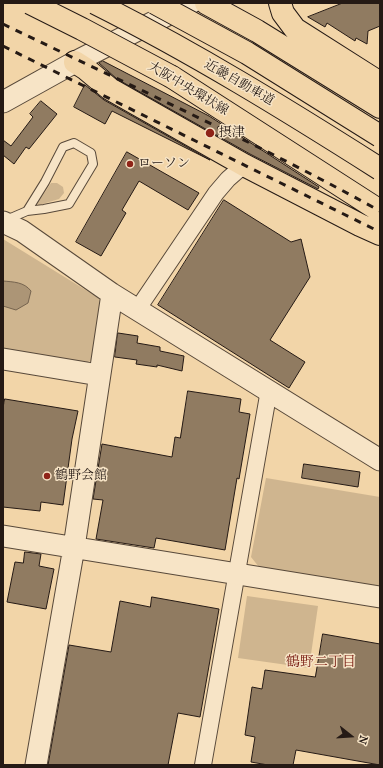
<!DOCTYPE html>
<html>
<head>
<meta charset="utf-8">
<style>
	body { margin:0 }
	#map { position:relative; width:383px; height:768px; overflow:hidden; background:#f2d5a8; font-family:"IM FELL French Canon",serif }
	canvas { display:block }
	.frame { position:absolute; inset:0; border:4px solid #251a15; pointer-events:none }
	.north { position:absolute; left:331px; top:716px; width:40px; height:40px; -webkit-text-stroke:3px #f7e4c6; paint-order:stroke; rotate:107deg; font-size:11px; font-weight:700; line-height:16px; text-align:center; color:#251a15 }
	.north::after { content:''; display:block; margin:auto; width:14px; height:18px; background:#251a15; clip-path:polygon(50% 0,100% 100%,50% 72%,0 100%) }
</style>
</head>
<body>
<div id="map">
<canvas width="383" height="768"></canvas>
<div class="frame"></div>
<div class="north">N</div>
</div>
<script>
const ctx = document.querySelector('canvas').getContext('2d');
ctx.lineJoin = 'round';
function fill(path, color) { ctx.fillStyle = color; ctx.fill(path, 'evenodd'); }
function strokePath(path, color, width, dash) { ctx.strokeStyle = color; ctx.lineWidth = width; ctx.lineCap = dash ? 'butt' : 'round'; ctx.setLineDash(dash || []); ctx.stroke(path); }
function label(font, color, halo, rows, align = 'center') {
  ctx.font = font + ' "IM FELL French Canon","Noto Serif JP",serif'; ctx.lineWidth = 3; ctx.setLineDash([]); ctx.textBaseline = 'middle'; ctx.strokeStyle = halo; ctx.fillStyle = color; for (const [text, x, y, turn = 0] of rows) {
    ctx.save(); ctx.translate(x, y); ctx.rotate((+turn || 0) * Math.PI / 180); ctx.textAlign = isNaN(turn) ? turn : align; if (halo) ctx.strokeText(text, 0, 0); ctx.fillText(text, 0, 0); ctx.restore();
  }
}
fill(new Path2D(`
	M51,183H57L63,187L64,193L59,199L39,205L37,204Z
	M3,239L97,297L101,302L92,360L83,364L3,351Z
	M266,478L380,497V586L259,567L251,557Z
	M247,596L318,606L309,668L238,658Z`), '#cfb58f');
const water = new Path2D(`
	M3,281C14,282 24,282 31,291L28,303L16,310L3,306Z`);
fill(water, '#ac9576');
strokePath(water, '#76644f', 1);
const building = new Path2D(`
	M343,3H380V26L368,31L367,44L356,38L355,41L327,23L325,27L308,17Z
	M103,61L209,116L319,187L318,189L250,154L117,79L99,63Z
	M85,85L104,100L210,160L112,111L105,124L74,107Z
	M41,101L57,114L29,149L26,147L14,164L3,155V140L11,146L33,117L30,114Z
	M127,152L199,193L188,210L139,181L122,210L126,213L101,256L76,242Z
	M224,200L291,242L301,239L310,277L270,340L305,362L289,388L158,305Z
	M118,333L138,336L137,343L160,347V351L184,356L182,371L157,365V367L136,364L137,360L115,357Z
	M188,391L241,399L239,412L250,414L239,479L237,478L225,550L156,538L154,548L96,539L103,500L93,499L102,444L172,457L175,437L180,438Z
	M5,399L78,411L72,439L63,505L41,502L40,511L3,507V408Z
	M304,464L360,472L358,487L302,478Z
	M25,552L41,554L39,566L54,569L46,609L7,602L15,562L23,563Z
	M152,597L219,609L200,717L178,713L168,765H48L69,645L111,652L120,601L150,607Z
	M323,634L380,644V765L296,750L293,765H268L251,762L255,737L245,735L252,687L262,689L265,670L315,677Z`);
fill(building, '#907b61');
strokePath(building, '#251a15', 1);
const service = new Path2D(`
	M6,220L27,211L44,209L69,204L93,164L91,153L74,143L63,147L45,182L27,211`);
const minor = new Path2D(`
	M137,310L216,193L228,179L244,165
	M203,765L269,390`);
const tertiary = new Path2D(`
	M3,102L75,62L191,3
	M3,222L22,231L112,294L380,460
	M3,359L99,375
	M3,536L380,597
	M36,765L74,547L112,294`);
const primary = new Path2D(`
	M206,3L257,31L380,107
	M280,3L283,13L295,29L380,83
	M75,62L86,69L110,89L244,165L360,225L380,234
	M172,77L380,211`);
strokePath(service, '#58493a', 10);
strokePath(minor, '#58493a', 18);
strokePath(tertiary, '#58493a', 23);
strokePath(primary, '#251a15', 24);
strokePath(service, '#f7e4c6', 8);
strokePath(minor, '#f7e4c6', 16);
strokePath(tertiary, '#f7e4c6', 21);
strokePath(primary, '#f2d5a8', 22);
strokePath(new Path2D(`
	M3,24C129,85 257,143 380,211
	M3,46L380,232`), '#251a15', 3, [7, 7]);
const primaryBridge = new Path2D(`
	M30,3L82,29L172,77`);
const motorwayBridge = new Path2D(`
	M95,3C193,52 287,110 380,169
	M155,3L247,53L380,136`);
strokePath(primaryBridge, '#251a15', 24, []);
strokePath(motorwayBridge, '#251a15', 24, []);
strokePath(primaryBridge, '#f2d5a8', 22);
strokePath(motorwayBridge, '#f2d5a8', 22);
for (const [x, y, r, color] of [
	[210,133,5,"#8f2418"],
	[130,164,4,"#8f2418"],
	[47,476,4,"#8f2418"]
]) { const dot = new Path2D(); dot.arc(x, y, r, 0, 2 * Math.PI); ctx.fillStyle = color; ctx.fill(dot); strokePath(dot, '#f7e4c6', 1.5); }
label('13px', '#251a15', '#f7e4c6', [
	["近畿自動車道",239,83,30],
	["大阪中央環状線",188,89,31]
]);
label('13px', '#251a15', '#f7e4c6', [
	["摂津",219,133],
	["ローソン",138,164],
	["鶴野会館",55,476]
], 'left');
label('14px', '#7a1f14', '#f7e4c6', [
	["鶴野二丁目",321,663]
]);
</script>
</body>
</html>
